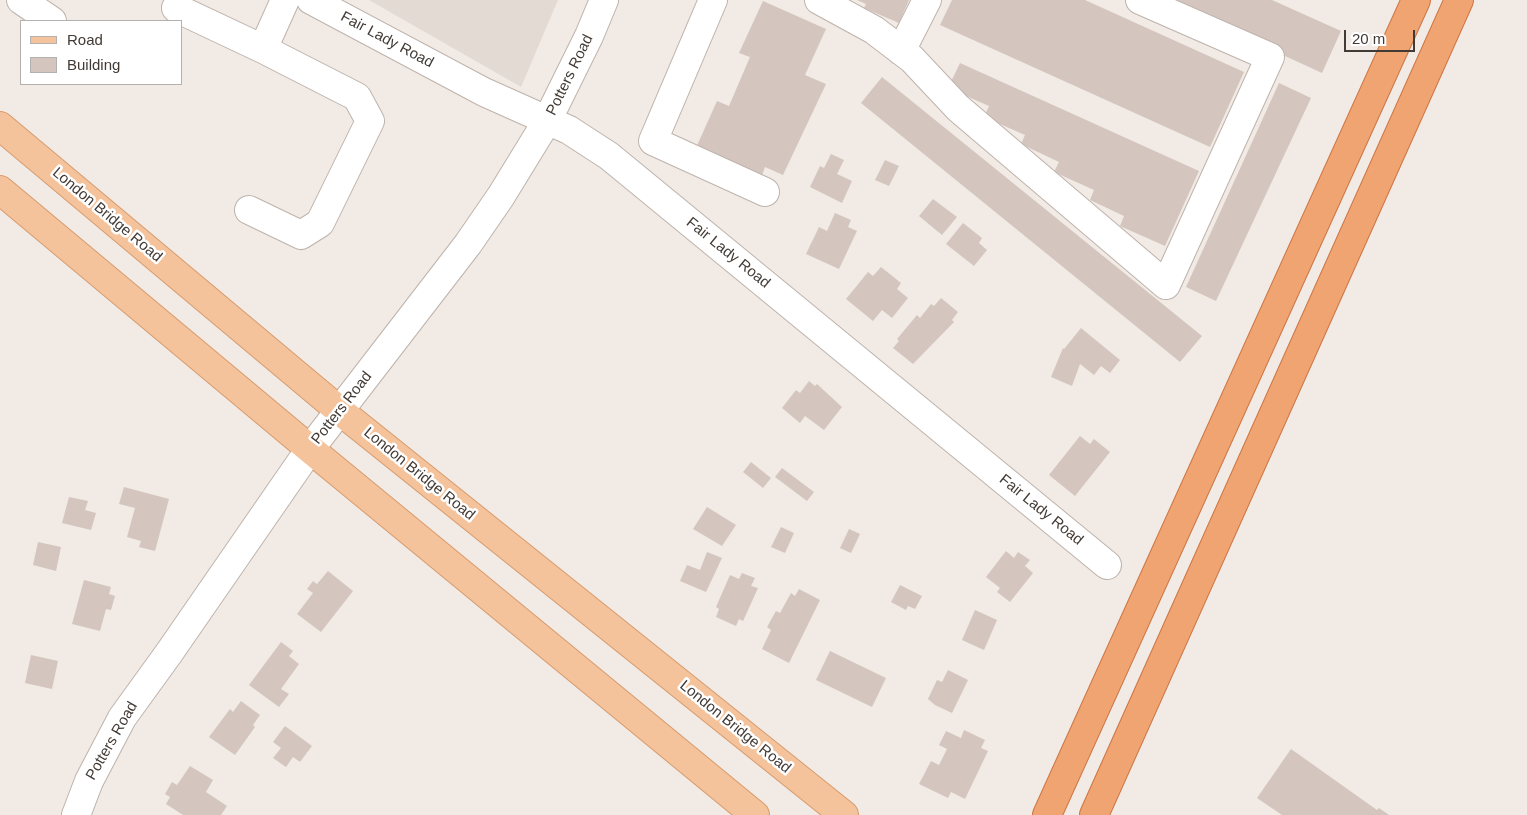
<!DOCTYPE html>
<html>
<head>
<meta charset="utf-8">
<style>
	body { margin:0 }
	#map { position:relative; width:1527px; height:815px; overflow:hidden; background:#f1eae5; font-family:Helvetica,sans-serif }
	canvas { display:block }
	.legend { position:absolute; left:20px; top:20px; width:162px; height:65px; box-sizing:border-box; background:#fff; border:1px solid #b3b0ae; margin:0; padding:6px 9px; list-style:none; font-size:15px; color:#423a35 }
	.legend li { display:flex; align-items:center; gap:10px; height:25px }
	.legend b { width:25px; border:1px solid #b3b0ae }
	.scale { position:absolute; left:1344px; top:30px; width:71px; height:22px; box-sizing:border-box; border:2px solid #423a35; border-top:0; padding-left:6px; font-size:15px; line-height:18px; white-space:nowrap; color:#423a35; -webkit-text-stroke:4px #fff; paint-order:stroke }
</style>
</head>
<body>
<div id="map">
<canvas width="1527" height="815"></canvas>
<ul class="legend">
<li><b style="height:6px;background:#f4c39b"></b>Road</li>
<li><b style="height:14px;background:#d4c6bf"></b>Building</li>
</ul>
<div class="scale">20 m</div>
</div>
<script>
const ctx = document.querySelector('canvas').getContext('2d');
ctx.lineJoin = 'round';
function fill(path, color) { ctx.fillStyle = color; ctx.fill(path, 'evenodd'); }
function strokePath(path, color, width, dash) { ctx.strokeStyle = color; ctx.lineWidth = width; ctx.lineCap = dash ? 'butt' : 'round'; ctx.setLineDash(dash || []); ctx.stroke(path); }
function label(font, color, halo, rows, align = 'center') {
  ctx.font = font + ' Helvetica,sans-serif'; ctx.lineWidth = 5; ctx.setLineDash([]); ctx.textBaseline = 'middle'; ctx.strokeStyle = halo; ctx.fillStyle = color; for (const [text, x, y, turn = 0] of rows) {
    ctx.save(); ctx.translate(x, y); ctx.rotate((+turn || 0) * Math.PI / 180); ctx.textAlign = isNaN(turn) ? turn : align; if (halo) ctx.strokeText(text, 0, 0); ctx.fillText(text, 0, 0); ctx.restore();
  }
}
fill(new Path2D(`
	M369,0H558L521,87Z`), '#e4dad4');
fill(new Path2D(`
	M857,0H909L899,23L864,8L866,4Z
	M952,0H1085L1244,72L1210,147L940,25Z
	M1163,0H1272L1341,31L1322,73Z
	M763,1L826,29L805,75L826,84L783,175L765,167L760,181L695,150L717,101L729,106L750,57L739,53Z
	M960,63L1199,171L1165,246L1120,226L1124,216L1090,200L1094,190L1054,172L1059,162L1021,144L1025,135L984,117L989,106L948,88Z
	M882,77L1202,336L1180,362L861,103Z
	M1279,83L1311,98L1216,301L1186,287Z
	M831,154L844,160L837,174L852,181L842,203L810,187L820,166L824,168Z
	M885,160L899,166L889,186L875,180Z
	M933,199L957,217L942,235L919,216Z
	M835,213L851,220L848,227L857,231L839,269L806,254L819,227L827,231Z
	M963,223L982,238L979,243L987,250L974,266L946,244Z
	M881,267L901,283L897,289L908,298L892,318L882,310L873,321L846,299L868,272L873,276Z
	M941,298L958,312L952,320L954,322L913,364L893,348L899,341L897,339L917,315L920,318L931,304L934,306Z
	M1081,328L1120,360L1110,373L1101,366L1094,375L1080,364L1072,386L1051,377L1063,348L1064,349Z
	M809,381L815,386L817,384L842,407L824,430L805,416L800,423L782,408L796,390L800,393Z
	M1080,436L1090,444L1094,439L1110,452L1075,496L1049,475Z
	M751,462L771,478L763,488L743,472Z
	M782,468L814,492L807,501L775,477Z
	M124,487L169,499L155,551L139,547L141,541L127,537L135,508L119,504Z
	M69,497L88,501L85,510L96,513L91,530L62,523Z
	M707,507L736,525L722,546L693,529Z
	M781,527L794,533L785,553L771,547Z
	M849,529L860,534L851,553L840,548Z
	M38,542L61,547L56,571L33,565Z
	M1006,551L1014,558L1018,552L1030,560L1025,566L1033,573L1010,602L997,592L1000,588L986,577Z
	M707,552L722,558L706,592L680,581L687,565L700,570Z
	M328,571L353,591L321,632L297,614L313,593L307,589L313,581L317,584Z
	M742,573L755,578L751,586L758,588L743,621L739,619L736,626L716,617L719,609L716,607L730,575L739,579Z
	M84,580L111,587L109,594L115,596L111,610L106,609L100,631L72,624Z
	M900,585L922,596L915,609L908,606L906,610L891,602Z
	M799,589L820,600L789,663L762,649L771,630L767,627L776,611L780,613L791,593L795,596Z
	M975,610L997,620L984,650L962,640Z
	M281,642L293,651L289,656L299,664L281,689L289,694L279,707L249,685Z
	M830,651L886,678L872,707L816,680Z
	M31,655L58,661L52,689L25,683Z
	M948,670L968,680L952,713L935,705L928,699L937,680L942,682Z
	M241,701L260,715L253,725L255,727L235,755L209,737L230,709L233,712Z
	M285,726L312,746L300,762L293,757L286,767L273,758L281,748L273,742Z
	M964,730L985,740L981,748L988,751L965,799L951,792L948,798L919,784L931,761L939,765L947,749L939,745L946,731L961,738Z
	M1291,749L1377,810L1379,808L1389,815H1282L1257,798Z
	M190,766L213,780L206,792L227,806L221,815H183L166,804L170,797L165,794L172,782L177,785Z`), '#d4c6bf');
const minor = new Path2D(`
	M21,0L52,21
	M311,0L484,92L569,130L609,156L1107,565
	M713,0L653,141L765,192
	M819,0L874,30L912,59L958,108L1166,285L1270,57L1140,0
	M176,8L263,49
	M901,51L927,0
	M249,210L301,235L320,223L370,121L357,97L263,49L285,0
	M76,815L89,781L122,718L169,653L310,449L468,244L501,196L547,121L589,36L604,0`);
const major = new Path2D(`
	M0,126L340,411L844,815
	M0,190L310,449L755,815`);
const highway = new Path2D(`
	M1047,815L1416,0
	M1094,815L1459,0`);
strokePath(minor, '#beb3ac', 30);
strokePath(major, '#d79b6d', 30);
strokePath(highway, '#cd7543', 30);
strokePath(minor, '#fff', 28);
strokePath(major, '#f4c39b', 28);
strokePath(highway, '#efa472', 28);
label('15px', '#423a35', '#fff', [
	["Fair Lady Road",387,40,28],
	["Potters Road",570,75,-64],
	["London Bridge Road",107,215,40],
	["Fair Lady Road",728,253,39],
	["Potters Road",342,408,-52],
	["London Bridge Road",419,474,39],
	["Fair Lady Road",1041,510,39],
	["London Bridge Road",735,727,39],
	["Potters Road",112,741,-60]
]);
</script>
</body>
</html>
